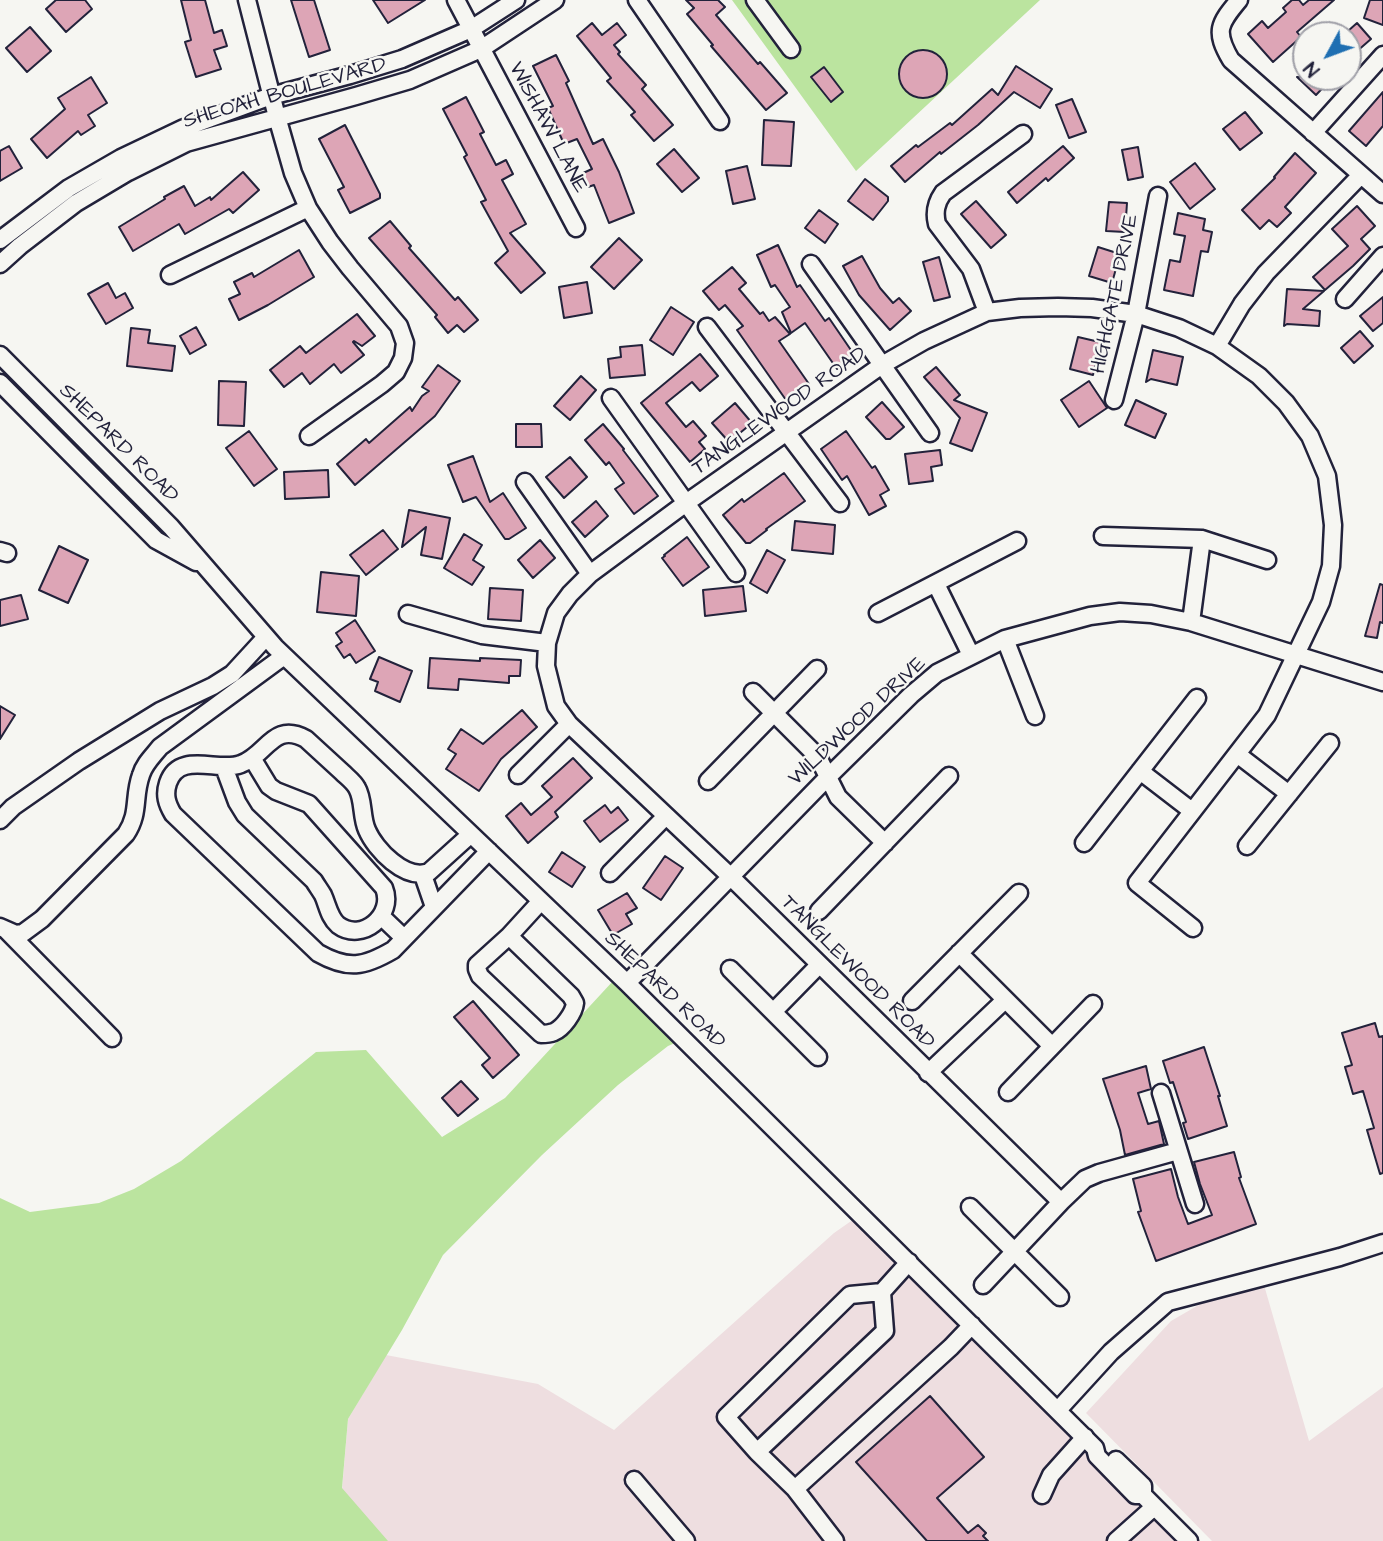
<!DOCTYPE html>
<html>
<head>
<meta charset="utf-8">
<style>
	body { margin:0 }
	#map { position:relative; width:1383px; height:1541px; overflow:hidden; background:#f6f6f2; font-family:"Architects Daughter",sans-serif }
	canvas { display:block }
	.north { position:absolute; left:1292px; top:21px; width:70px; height:70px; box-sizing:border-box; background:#f6f6f2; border:2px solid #a1a1a9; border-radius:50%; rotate:229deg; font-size:19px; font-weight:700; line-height:28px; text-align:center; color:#22223b }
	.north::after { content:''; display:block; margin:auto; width:24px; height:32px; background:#1f6fb2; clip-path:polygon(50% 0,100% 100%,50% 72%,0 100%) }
</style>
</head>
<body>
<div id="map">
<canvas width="1383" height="1541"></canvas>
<div class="north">N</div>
</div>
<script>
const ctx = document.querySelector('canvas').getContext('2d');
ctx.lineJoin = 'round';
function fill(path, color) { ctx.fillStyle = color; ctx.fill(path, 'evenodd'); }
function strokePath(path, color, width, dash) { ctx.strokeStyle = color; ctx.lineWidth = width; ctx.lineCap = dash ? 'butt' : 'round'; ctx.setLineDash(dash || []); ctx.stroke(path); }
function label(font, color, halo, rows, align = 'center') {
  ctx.font = font + ' "Architects Daughter",sans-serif'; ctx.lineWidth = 5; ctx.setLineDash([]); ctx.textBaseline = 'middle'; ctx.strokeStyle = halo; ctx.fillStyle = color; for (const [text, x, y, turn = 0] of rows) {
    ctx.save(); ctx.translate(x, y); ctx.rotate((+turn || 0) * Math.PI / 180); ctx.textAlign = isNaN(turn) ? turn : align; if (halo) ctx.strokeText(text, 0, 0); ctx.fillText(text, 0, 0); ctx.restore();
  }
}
fill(new Path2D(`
	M854,1219L1086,1451L1085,1454L1088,1455L1091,1462L1129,1501L1135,1504H1139L1177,1541H376L342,1490L348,1419L386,1355L538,1384L614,1430L834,1233Z
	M1264,1285L1309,1441L1383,1387V1541H1212L1086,1413L1171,1321L1209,1299Z`), '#eedee0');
fill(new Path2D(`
	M732,0H1040L856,171Z
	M613,981L675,1043L668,1046L618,1085L542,1155L443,1255L402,1330L348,1419L342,1488L388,1541H0V1198L30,1212L99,1203L134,1189L181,1161L316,1052L366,1050L442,1137L505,1098Z`), '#bbe49f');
const building = new Path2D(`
	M56,0H85L92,9L66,32L46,9Z
	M181,0H205L214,33L222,30L227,46L214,50L221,69L196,77L185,42L191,40Z
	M291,0H314L330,50L309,57Z
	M373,0H425L388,23Z
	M686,0H718L725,7L716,15L758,64L760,62L787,93L766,110L711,46L713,45L687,14L694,8Z
	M1292,0H1299L1303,5L1309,0H1334L1297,32L1301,37L1273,62L1248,34L1262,21L1268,28L1286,12L1283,8Z
	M1370,0H1383V25L1364,18Z
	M592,23L602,35L617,23L626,35L614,45L620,52L618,54L646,85L642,89L673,125L654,141L631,115L635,112L607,81L611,78L577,36Z
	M1357,23L1371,39L1348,59V31Z
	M30,27L51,51L27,72L6,48Z
	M899 74a24 24 0 1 1 48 0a24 24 0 1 1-48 0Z
	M556,55L569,81L566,83L593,144L603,139L619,172L634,213L609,223L594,185L588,187L581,174L592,169L577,139L564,144L548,108L553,106L533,66Z
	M1016,66L1052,89L1040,108L1014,92L978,125L941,154L940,152L905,182L891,166L916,145L918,147L950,123L952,125L992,89L998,95Z
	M824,67L843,92L831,102L811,77Z
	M91,77L107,103L88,115L95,126L81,135L78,131L47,158L31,139L65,109L58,98Z
	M1297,77H1333L1316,95Z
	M1383,92V126L1366,146L1349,131Z
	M466,97L484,132L480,134L496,165L506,160L513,174L502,180L526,224L510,233L545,273L521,293L495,263L508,251L481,202L486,200L464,157L467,155L443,109Z
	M1072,99L1086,132L1069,138L1056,105Z
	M1245,112L1262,133L1240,150L1223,129Z
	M764,120L794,122L791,166L762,165Z
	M345,125L380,194V198L350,213L338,190L344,187L319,139Z
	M9,146L22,168L0,181V151Z
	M1063,146L1074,158L1048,181L1046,178L1017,203L1008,192Z
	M1138,147L1143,177L1128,180L1122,150Z
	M674,149L699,178L682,192L657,164Z
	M1295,153L1316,173L1285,207L1291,213L1277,227L1269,220L1260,229L1242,210L1275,178L1274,177Z
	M1195,163L1215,189L1190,209L1170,182Z
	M747,166L755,199L733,204L726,171Z
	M243,172L259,190L233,213L229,209L185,234L179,224L133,251L119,227L165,199L164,197L184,186L195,206L210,197L211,200Z
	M865,179L888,197V201L873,220L848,201Z
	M976,201L1006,235L991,248L961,214Z
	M1109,202L1127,203L1125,232L1106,231Z
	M1357,206L1375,226L1361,239L1370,249L1353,266L1325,290L1313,277L1348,246L1332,229Z
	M819,210L838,224L825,243L805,228Z
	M1178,213L1205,219L1203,230L1212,232L1208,252L1201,251L1193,296L1164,290L1170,260L1180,262L1185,236L1174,234Z
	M390,221L411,246L409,248L455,300L458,297L478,320L464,332L457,325L448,333L435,317L437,315L369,238Z
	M619,238L642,260L614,289L591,267Z
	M778,245L797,287L800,285L825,321L829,318L855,356L837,369L805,323L791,333L782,312L790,307L775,285L771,287L757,255Z
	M1098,247L1120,254L1112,283L1089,276Z
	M299,250L314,277L268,305L239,320L229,299L240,294L234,282L252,273L254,277Z
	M862,256L880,288L893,303L899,298L911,311L890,330L859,295L843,266Z
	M939,257L950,297L934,301L923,262Z
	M732,267L746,283L739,289L760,314L763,312L769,321L775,317L790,334L779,341L809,384L786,400L737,330L743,326L725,305L719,310L703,291Z
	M587,282L592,313L564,318L559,287Z
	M108,283L116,298L125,293L133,308L106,324L88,294Z
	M1287,289L1324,291L1303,309L1320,311L1319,326L1287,324L1284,326Z
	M1383,297V323L1373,331L1360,316Z
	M671,307L694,322L673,355L650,340Z
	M357,314L375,336L362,346L354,341L353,342L364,355L341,373L334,364L310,384L302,373L284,387L270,370L300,346L306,353Z
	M196,327L206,345L190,354L180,336Z
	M131,328L150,330L148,343L175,346L172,371L127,366Z
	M1360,331L1373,346L1354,363L1341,348Z
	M1078,337L1108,344L1103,363L1096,361L1093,375L1070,369Z
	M642,345L645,375L610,378L608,359L621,357L620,347Z
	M1153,350L1183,357L1177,385L1151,379L1146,382Z
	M700,354L718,376L700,391L692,382L666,403L686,427L693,421L706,436L699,442L705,449L690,462L641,403Z
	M438,365L460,381L435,416L355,485L337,464L366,439L369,443L410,407L412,411L422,396L429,391L422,387Z
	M936,367L960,395L954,400L987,413L972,451L950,443L960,418L924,377Z
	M581,376L596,390L570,420L554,406Z
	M219,381L246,382L244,426L218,425Z
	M1089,381L1107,408L1079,427L1061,400Z
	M1136,400L1166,414L1155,438L1125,425Z
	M882,402L904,427L890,439H886L866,417Z
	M735,403L752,423L729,442L712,423Z
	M516,424H541L542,447H516Z
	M603,424L624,449L623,450L658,496L634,514L615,489L624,483L609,462L606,465L585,440Z
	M249,431L277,469L254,486L226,448Z
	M846,431L872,468L875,466L889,490L880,495L886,506L869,515L847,476L842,480L821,449Z
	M940,450L942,465L931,467L933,481L909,484L905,454Z
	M473,456L490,502L503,493L526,528L509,539H505L476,497L463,502L448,465Z
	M570,457L587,477L564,498L546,477Z
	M328,470L329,497L285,499L284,472Z
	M784,473L805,501L766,529L767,530L750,543H746L723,515L742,499L744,502Z
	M596,501L608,516L585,537L572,522Z
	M409,510L450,518L442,559L421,555L426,527L402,547Z
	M795,521L835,525L833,554L792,550Z
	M383,530L398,549L366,575L350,555Z
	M464,534L482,545L473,560L484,567L472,585L444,568Z
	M687,537L709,567L683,586L662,558L665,556L664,555Z
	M540,540L555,558L533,578L518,560Z
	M59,546L88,560L68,603L39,590Z
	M767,550L785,560L767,593L750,583Z
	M321,572L359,576L356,616L317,612Z
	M1380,584L1383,585V623L1380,622L1377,638L1365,636Z
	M743,586L746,611L705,616L703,590Z
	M490,588L523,590L521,621L488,619Z
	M21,595L28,619L0,626V600Z
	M355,620L375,651L356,663L350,654L344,658L336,646L342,642L336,633Z
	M379,657L412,671L400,702L375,691L378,682L370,679Z
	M430,658L480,661V658L521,660L520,676H509V683L459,679L458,690L428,688Z
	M0,706L15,715L0,739Z
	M522,710L537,727L501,759L479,791L446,769L456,754L448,749L461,729L483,744Z
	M573,758L592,778L555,812L558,817L528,843L506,816L521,803L531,815L552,797L542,786Z
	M605,805L611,813L618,807L628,820L600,842L584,821Z
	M562,852L585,867L572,887L549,872Z
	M665,856L683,868L661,900L643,888Z
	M627,893L637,908L626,914L632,924L613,935L598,910Z
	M473,1001L519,1055L493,1078L482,1065L490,1058L454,1017Z
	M1375,1023L1379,1037L1383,1036V1173L1380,1174L1367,1130L1374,1128L1363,1091L1353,1094L1345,1067L1352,1065L1342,1033Z
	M1204,1047L1220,1096H1218L1227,1126L1188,1139L1183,1123L1186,1122L1173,1082L1170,1083L1163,1061Z
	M1146,1066L1151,1089L1138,1093L1148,1124L1159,1121L1164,1144L1125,1155L1120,1130L1103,1079Z
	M461,1081L478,1099L458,1116L442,1098Z
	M1234,1152L1241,1177L1239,1178L1256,1224L1156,1261L1138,1212L1141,1211L1133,1179L1171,1169L1178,1197L1188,1224L1212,1215L1200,1184L1194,1162Z
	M930,1396L984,1457L937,1498L968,1533L978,1525L986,1533L983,1536L988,1541H927L856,1462Z`);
fill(building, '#dda5b6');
strokePath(building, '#22223b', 2);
const minor = new Path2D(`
	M247,0L277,117L293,173L308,208L330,242L350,268L399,326L405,343L403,358L396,372L382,384L309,436
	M456,0L576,228
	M637,0L720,121
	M755,0L791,49
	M1239,0C1219,24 1214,31 1231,60L1383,194
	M1313,133L1383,55
	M0,240L69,188L121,158L184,128L271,96L350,75L402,59L471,29L516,0
	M0,264L20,246L76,203L128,172L186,143L356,96L410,80L481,49L555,0
	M811,264L930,433
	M170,275L308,208
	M1345,299L1383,256
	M987,312L971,269L937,224C934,212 936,203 943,193L1023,134
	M707,327L840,503
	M1217,346L1242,304L1266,273L1361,175
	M0,355L171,527L275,647L627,983L1095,1448L1097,1456L1135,1495H1143L1189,1541
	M0,383L156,540L196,562
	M611,398L736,573
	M1114,400L1136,314L1158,196
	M525,482L590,574
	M1103,536L1202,539L1267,560
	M0,551L7,553
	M936,584L971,655
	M878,613L1017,541
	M408,614L482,635L547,643
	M1191,622L1202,539
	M1005,639L1035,716
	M753,692L818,757L838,797L885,843
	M1237,754L1289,794
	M224,767L237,802L245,815L314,881C317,886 320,890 323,895C328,906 329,917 338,925C362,943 395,915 384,888L309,804L276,791L269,786L252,758
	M1140,771L1192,811
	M518,775L569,724
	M708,781L817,669
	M0,820L13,807L79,761L160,711L213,686L232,674L266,637
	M471,834L429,872C405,881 375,849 367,830C361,817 364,800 357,788C354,782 347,777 342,772C330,761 318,750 306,739C273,721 267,755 241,764C219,773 179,750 168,783C164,795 167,804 173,814L318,953C348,970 364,967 393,950L489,851
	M1084,843L1197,698
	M1247,846L1330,743
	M610,873L666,816
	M423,875L434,907
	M819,911L949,776
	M381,916L404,938
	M0,927L16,934L23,933L42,919L126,834C140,813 133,797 141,775C144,764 153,756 160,747L284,656
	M7,931L112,1038
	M509,936L571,996L575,1003C574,1013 563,1028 554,1032C549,1034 546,1034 541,1034L480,976L477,969V965L509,936L541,901
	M959,953L1052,1046
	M730,969L818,1057
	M627,983L828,777L911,695L937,673L1005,639L1090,616L1120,612L1151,614L1191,622L1383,682
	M912,1001L1019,893
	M773,1012L819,965
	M928,1073L1005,1000
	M1008,1092L1093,1004
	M1161,1093L1195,1204
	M1061,1202L731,877L569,724L556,706L546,666L547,643L556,613L570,594L590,574L686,503L882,365L924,341L987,312L1020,308L1058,307L1092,308L1136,314L1179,328L1217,346L1259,376L1286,403L1310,436L1327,476L1333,525L1331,566L1321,602L1267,715L1137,883L1193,928
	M970,1207L1060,1297
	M983,1285L1061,1202L1085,1179L1099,1173L1178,1151
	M1058,1410L1111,1352L1168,1302L1340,1257L1383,1243
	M757,1452L726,1417L850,1295L882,1292
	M1116,1460L1143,1486V1495
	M634,1480L686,1541
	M795,1489L757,1452L885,1331L882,1292L909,1262
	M1042,1495L1051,1475L1085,1437
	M835,1541L795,1489L951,1347L972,1325
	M1116,1541L1154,1507`);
strokePath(minor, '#22223b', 21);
strokePath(minor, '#f6f6f2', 16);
label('21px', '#22223b', '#f6f6f2', [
	["SHEOAH BOULEVARD",285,94,-16],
	["WISHAW LANE",547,128,62],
	["HIGHGATE DRIVE",1116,294,-78],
	["TANGLEWOOD ROAD",780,412,-35],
	["SHEPARD ROAD",118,444,45],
	["WILDWOOD DRIVE",858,722,-43],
	["TANGLEWOOD ROAD",857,973,45],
	["SHEPARD ROAD",664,991,44]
]);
</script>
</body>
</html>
